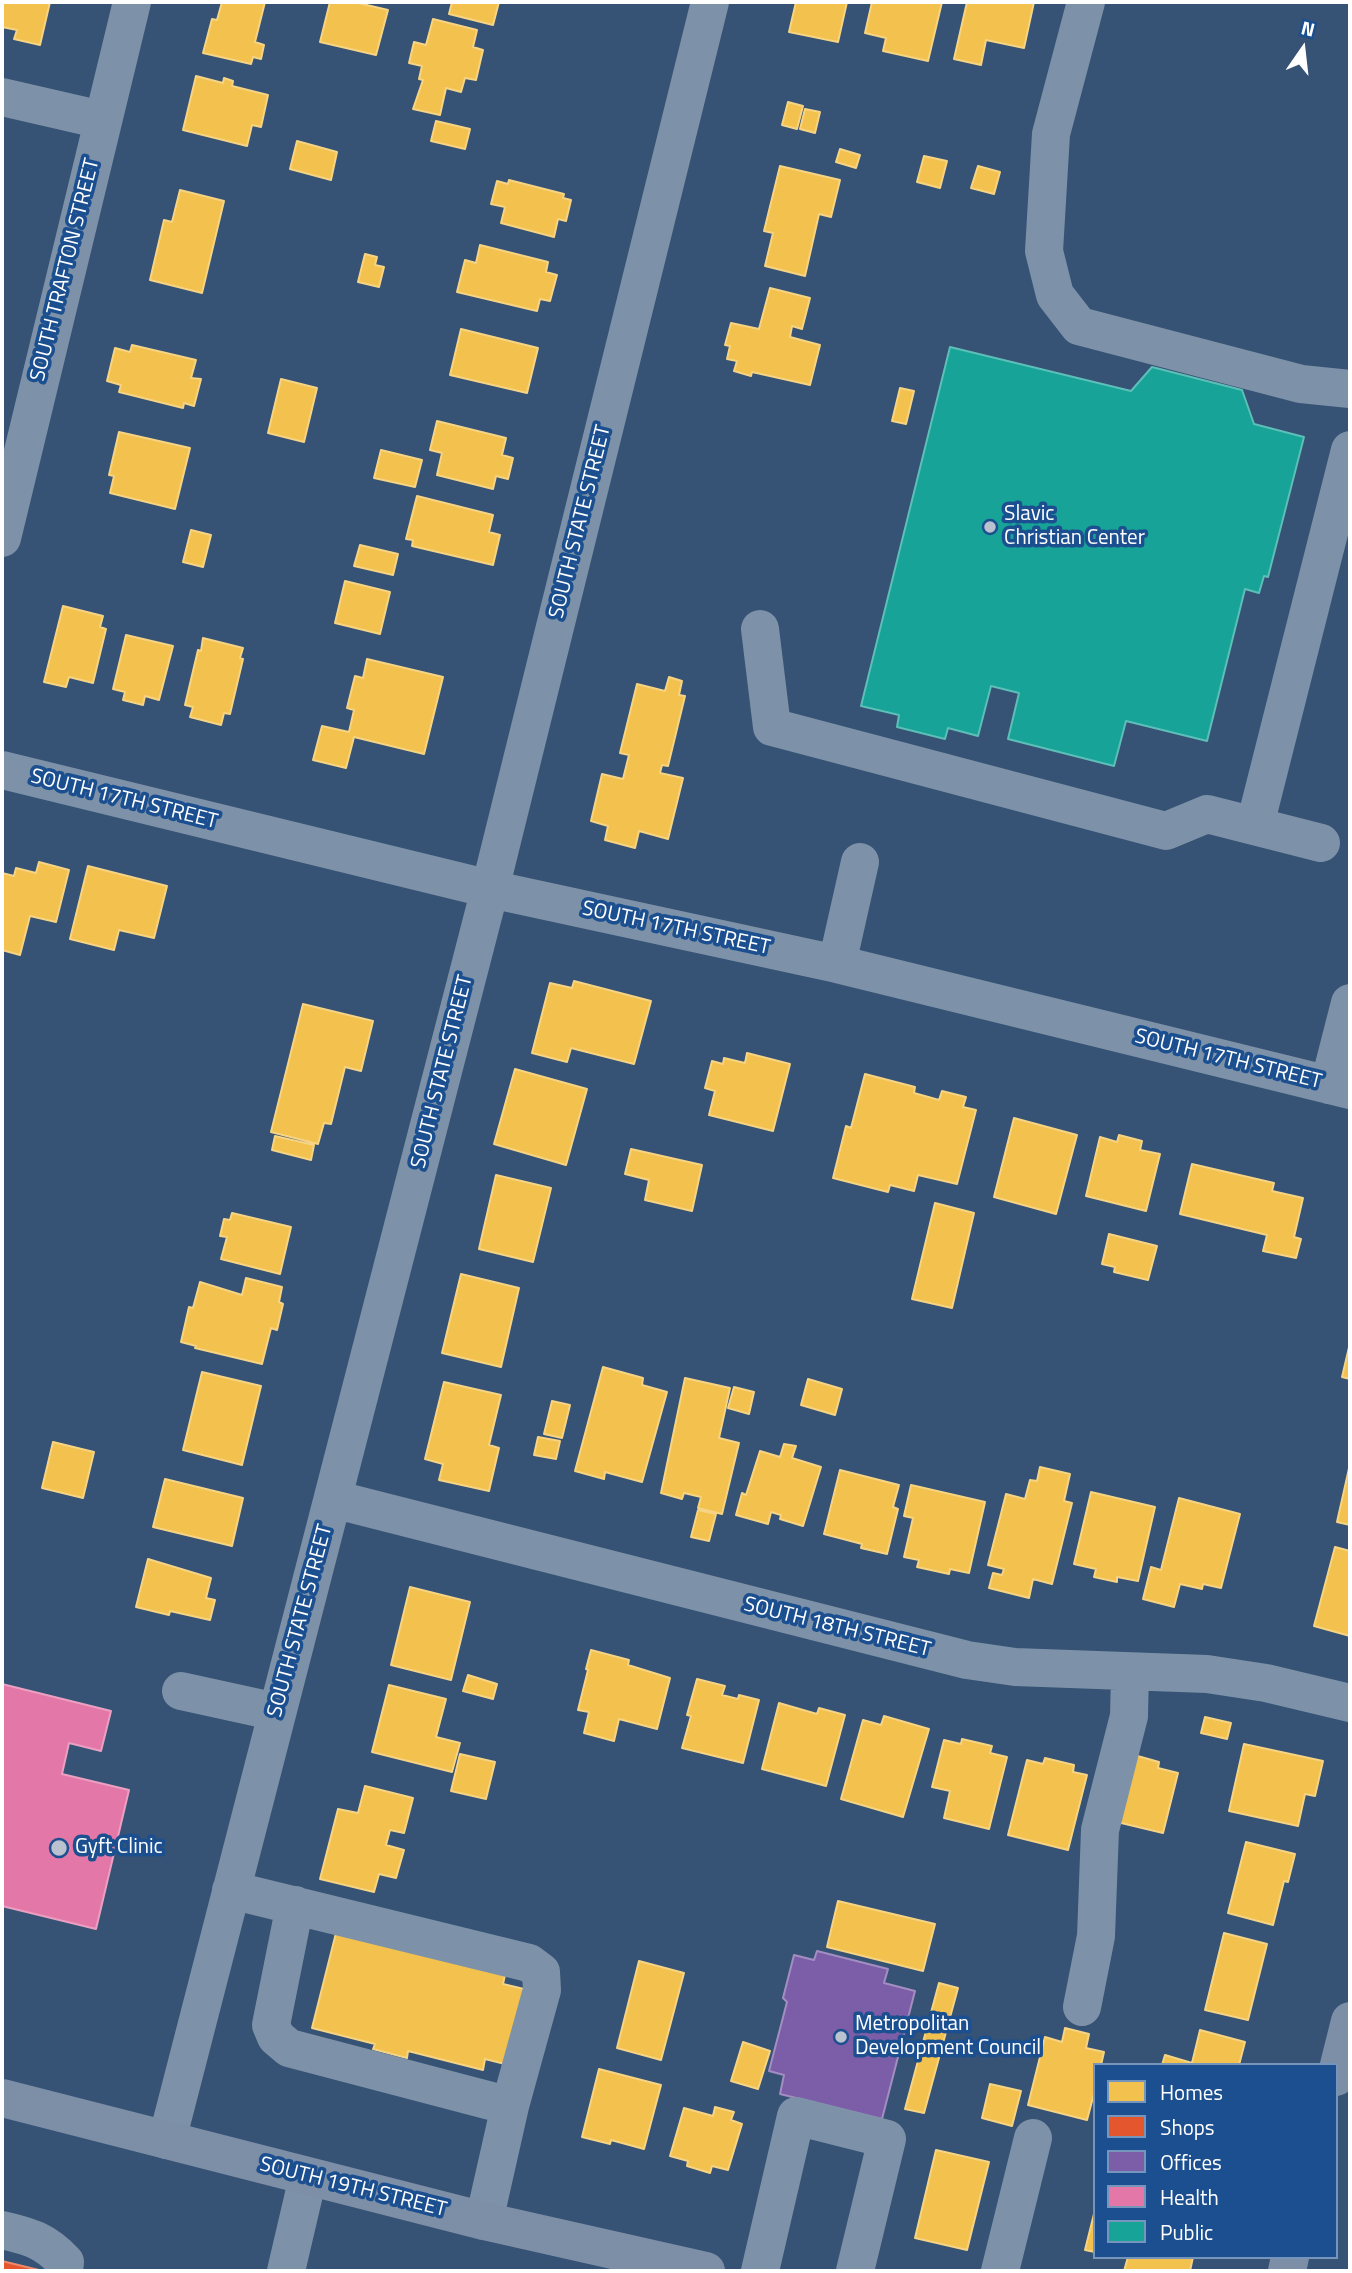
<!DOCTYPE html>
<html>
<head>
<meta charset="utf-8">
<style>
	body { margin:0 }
	#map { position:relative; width:1352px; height:2273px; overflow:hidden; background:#365274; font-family:"Titillium Web",sans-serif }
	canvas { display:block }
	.frame { position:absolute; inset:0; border:4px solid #fff; pointer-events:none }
	.legend { position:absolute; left:1093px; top:2063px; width:245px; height:196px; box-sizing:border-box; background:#1b4f8f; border:2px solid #7695bc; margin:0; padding:9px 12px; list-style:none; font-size:21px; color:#fff }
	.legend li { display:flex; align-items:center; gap:14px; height:35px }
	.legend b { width:35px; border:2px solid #7695bc }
	.north { position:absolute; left:1268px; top:14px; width:70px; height:70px; -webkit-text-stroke:5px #1b4f8f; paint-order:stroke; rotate:14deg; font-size:19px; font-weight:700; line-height:28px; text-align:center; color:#fff }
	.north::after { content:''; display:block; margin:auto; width:24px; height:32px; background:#fff; clip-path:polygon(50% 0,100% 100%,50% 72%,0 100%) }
</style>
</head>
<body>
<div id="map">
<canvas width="1352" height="2273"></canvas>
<div class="frame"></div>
<ul class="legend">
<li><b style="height:19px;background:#f2c14e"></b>Homes</li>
<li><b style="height:19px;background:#e4572e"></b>Shops</li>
<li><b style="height:19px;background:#7b5ea7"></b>Offices</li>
<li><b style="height:19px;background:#e377a8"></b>Health</li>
<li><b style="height:19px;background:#17a398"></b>Public</li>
</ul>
<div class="north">N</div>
</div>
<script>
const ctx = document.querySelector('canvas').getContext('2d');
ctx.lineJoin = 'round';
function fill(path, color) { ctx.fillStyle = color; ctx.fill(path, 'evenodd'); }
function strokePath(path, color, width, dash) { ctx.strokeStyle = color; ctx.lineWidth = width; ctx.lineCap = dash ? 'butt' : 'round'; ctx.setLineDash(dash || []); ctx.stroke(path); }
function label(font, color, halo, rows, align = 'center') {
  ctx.font = font + ' "Titillium Web",sans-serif'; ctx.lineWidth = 7; ctx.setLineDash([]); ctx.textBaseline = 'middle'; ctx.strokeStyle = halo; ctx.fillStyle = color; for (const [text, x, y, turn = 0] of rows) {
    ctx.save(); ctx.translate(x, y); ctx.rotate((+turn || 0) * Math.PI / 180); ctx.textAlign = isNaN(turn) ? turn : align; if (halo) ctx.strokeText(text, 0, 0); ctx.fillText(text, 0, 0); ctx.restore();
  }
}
const homes = new Path2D(`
	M2,2H50L40,45L14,39L17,30L2,27Z
	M222,2H265L255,42L264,45L261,59L253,57L251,64L203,53L212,19L217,20Z
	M330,2H354L388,10L376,55L320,42Z
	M452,2H499L493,25L449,14Z
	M796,2H847L838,42L789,32Z
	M872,2H942L928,61L883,51L886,38L865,33Z
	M967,2H1034L1024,48L986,40L981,65L954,59Z
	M433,19L477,30L473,47L483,50L476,80L465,78L461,92L446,88L440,115L413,109L423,80L419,79L422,66L409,63L414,42L426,45Z
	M196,76L223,83L224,78L233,81L232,86L268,95L261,127L252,125L247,146L183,130Z
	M788,102L803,106L797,129L782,125Z
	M805,109L820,112L815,133L800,129Z
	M436,121L470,129L465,149L431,141Z
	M297,141L337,152L331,180L290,169Z
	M840,149L860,155L856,168L836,162Z
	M924,156L947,161L940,188L917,182Z
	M780,166L840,180L831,217L819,214L805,276L765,266L773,233L764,231Z
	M978,166L1000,172L994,194L971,188Z
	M509,180L564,194L563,198L571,200L566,221L558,219L554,237L501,223L505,207L491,204L497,181L508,184Z
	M180,190L224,201L202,293L150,280L164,220L172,222Z
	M480,245L548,262L546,272L557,275L550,301L540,299L537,311L457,292L465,260L476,263Z
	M365,254L377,257L375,265L384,267L379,287L358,282Z
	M770,288L810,298L802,329L792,326L790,337L820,345L810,385L752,372L751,376L734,371L737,361L727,359L730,346L725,345L731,323L759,329Z
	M461,329L538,348L527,393L450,375Z
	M132,345L196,360L191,378L201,379L194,406L184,403L183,408L119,392L121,385L107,381L115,348L130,352Z
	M281,379L317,388L304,442L268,433Z
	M900,388L914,391L906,424L892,421Z
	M437,421L506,438L502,455L513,458L508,479L496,476L493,489L437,475L442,453L430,450Z
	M119,432L190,448L175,509L110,493L114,476L109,475Z
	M381,450L422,460L415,487L374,478Z
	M417,496L493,515L489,532L500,535L493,565L412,546L413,540L406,539Z
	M191,530L211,535L203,567L183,562Z
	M360,545L398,554L393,575L354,566Z
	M345,581L390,592L380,634L335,623Z
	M63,606L103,616L100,627L106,629L93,683L69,677L66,687L44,682Z
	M126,635L173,646L159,700L145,696L143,705L123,700L125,692L113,689Z
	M203,638L243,648L240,658L243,659L230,714L224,713L221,725L190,717L193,707L185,705L198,650L201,651Z
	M367,659L443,677L424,754L354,737L346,768L313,760L322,726L349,732L354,710L347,708L355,676L363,678Z
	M669,677L682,681L679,695L685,696L668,766L662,765L660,773L683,778L668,839L639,831L635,848L605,840L608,826L591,821L602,774L623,779L629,755L620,753L637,684L665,691Z
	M39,862L69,870L56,922L30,916L20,955L2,950V873L14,876L16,868L36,873Z
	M88,866L167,886L154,938L119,930L114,950L70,939Z
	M574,981L651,1001L634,1064L571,1048L567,1062L532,1053L550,983L572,988Z
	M303,1004L373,1021L361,1071L345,1067L331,1124L324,1123L318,1144L271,1132Z
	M747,1053L790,1064L773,1131L709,1115L715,1091L705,1088L712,1061L723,1064L724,1058L745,1063Z
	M515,1069L587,1089L566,1165L494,1144Z
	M865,1074L915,1087L914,1093L939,1100L942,1091L966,1097L963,1107L976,1110L957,1184L918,1175L914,1191L890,1185L888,1192L833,1178L846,1126L851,1128Z
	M1014,1118L1077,1135L1056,1214L994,1197Z
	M1119,1135L1142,1141L1140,1150L1160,1154L1146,1211L1086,1196L1100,1137L1117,1142Z
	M275,1136L314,1145L311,1160L272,1150Z
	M631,1149L702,1165L692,1211L645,1200L649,1180L625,1174Z
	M1192,1164L1274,1183L1272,1191L1303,1198L1294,1237L1301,1239L1296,1258L1263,1251L1267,1235L1180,1214Z
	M496,1175L551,1188L533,1262L479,1249Z
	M935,1203L974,1213L952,1308L912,1299Z
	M232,1213L291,1227L280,1274L221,1259L227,1237L220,1236L224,1219L230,1220Z
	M1109,1234L1157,1246L1148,1280L1114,1272L1115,1267L1102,1264Z
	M461,1274L519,1288L501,1367L442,1353Z
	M246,1278L282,1287L279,1302L283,1304L277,1330L271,1328L262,1364L195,1348L196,1346L181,1342L189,1307L193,1308L200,1282L242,1295Z
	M1350,1343V1379L1342,1377Z
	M603,1367L643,1378L642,1385L667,1392L642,1482L605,1472L604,1479L575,1471Z
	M202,1372L261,1386L242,1465L183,1450Z
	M685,1378L730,1388L719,1438L739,1443L722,1514L698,1508L701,1497L684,1493L682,1499L661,1493Z
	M808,1379L842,1389L835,1415L801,1405Z
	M444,1382L501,1395L489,1445L499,1448L489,1491L439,1480L443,1464L425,1459Z
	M734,1387L754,1392L749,1414L728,1408Z
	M552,1401L570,1405L562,1438L544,1434Z
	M538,1437L560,1441L556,1459L534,1455Z
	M53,1442L94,1452L83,1498L42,1488Z
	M784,1444L796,1446L792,1458L821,1467L803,1526L780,1519L781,1515L771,1512L768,1524L736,1515L742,1493L746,1495L760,1451L780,1457Z
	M1350,1464V1525L1337,1522Z
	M1040,1467L1070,1474L1064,1501L1072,1503L1052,1584L1033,1579L1029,1598L989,1588L993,1573L1002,1575L1004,1569L988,1565L1006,1494L1025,1499L1030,1480L1037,1481Z
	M840,1470L899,1485L893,1507L898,1509L887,1554L861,1548L862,1544L824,1534Z
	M165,1479L243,1498L232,1546L153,1527Z
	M911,1485L985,1502L969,1573L950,1569L949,1574L917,1567L919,1560L904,1557L913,1518L904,1516Z
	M1091,1492L1155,1507L1138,1581L1117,1577V1582L1094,1577L1096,1569L1074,1564Z
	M1179,1498L1240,1514L1221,1588L1203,1584L1202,1589L1180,1584L1174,1607L1143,1599L1151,1567L1161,1570Z
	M698,1510L716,1514L709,1541L691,1537Z
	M1335,1547L1350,1551V1636L1314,1626Z
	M148,1559L211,1578L206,1598L215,1600L210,1620L170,1611L169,1615L136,1607Z
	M410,1587L470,1602L451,1680L391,1665Z
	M591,1650L629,1660L628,1665L670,1678L657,1729L619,1719L614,1741L584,1733L589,1712L578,1710L588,1670L586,1669Z
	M468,1675L497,1684L493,1699L463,1691Z
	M697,1679L725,1686L722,1695L738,1699L739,1695L759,1700L743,1763L682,1748L691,1716L687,1715Z
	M389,1685L446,1699L436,1737L460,1743L452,1772L372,1752Z
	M779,1703L817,1714L819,1708L845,1715L826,1786L762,1769Z
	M884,1716L929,1729L903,1817L841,1799L863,1720L881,1725Z
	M1205,1717L1231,1723L1227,1739L1201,1733Z
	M962,1739L992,1746L990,1753L1007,1757L989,1829L944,1818L950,1791L932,1787L944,1740L961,1744Z
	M1244,1744L1323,1761L1315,1796L1305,1794L1298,1826L1229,1811Z
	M460,1754L495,1762L486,1799L451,1791Z
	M1134,1755L1159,1762L1158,1768L1178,1773L1163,1833L1117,1822Z
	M1045,1758L1074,1765L1073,1772L1087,1775L1068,1850L1008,1835L1027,1760L1043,1764Z
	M365,1786L413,1798L404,1833L390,1830L386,1845L404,1850L396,1878L379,1874L374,1892L320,1879L338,1809L358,1813Z
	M1246,1842L1295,1854L1288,1882L1284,1881L1273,1925L1228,1913Z
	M838,1901L935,1924L923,1971L827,1947Z
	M336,1933L505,1975L503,1984L524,1989L505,2064L485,2059L483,2070L408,2051L407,2058L373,2049L375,2044L312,2028Z
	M1224,1933L1267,1944L1248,2020L1205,2010Z
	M639,1961L684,1973L661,2060L617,2048Z
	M939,1983L958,1988L924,2113L905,2109Z
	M1065,2028L1089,2034L1086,2048L1104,2052L1101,2065H1095V2090L1087,2120L1028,2105L1045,2037L1062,2042Z
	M1200,2030L1245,2042L1239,2065H1162L1165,2055L1192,2063Z
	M743,2042L770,2051L758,2089L731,2081Z
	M599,2069L661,2085L644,2149L611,2140L610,2144L582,2137Z
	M990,2084L1021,2091L1012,2126L982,2118Z
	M715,2107L734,2112L731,2120L742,2124L728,2170L712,2166L710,2173L687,2166L688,2161L670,2156L684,2108L713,2116Z
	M936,2150L989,2162L967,2250L915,2238Z
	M1094,2214L1095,2215V2252L1085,2250Z
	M1128,2257H1193L1190,2271H1124Z`);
fill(homes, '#f2c14e');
strokePath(homes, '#f6d483', 2);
const shops = new Path2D(`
	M2,2261L43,2271H2Z`);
fill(shops, '#e4572e');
strokePath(shops, '#ec896d', 2);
const offices = new Path2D(`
	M817,1951L888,1969L884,1983L915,1991L882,2119L780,2094L784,2075L769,2071L787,2002L783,1998L794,1955L814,1960Z`);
fill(offices, '#7b5ea7');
strokePath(offices, '#a38ec1', 2);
const health = new Path2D(`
	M2,1684L111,1711L101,1751L69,1743L62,1774L129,1790L96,1929L2,1906Z`);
fill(health, '#e377a8');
strokePath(health, '#eba0c2', 2);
const public = new Path2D(`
	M950,347L1131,391L1152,367L1242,390L1254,424L1304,437L1268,577L1264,576L1259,593L1245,589L1207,741L1126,721L1114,766L1008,739L1019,693L991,686L978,736L948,728L945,739L897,727L899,715L861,706Z`);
fill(public, '#17a398');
strokePath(public, '#5dbfb7', 2);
strokePath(new Path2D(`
	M1086,2L1051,134L1044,251L1055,295L1079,326L1301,384L1350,389
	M2,97L102,120
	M2,538L132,2
	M760,629L772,727L1166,831L1207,814L1321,843
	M2,770L490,889L837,964L1350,1090
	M1255,825L1350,450
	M837,964L860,862
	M1329,1085L1350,1003
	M333,1499L967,1660L1015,1667L1207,1674L1266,1683L1350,1703
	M181,1691L277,1712
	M231,1890L529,1963L541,1972L542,1990L510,2106L484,2221
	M295,1905L271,2025L276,2037L289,2048L510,2106
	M1082,2007L1096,1936L1100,1830L1129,1716L1130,1673
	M167,2140L490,889L710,2
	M2,2230C31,2237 44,2240 65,2262L64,2271
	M286,2271L308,2177
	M760,2271L796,2116L887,2139L855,2271
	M1000,2271L1033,2138`), '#7d92a8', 38);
strokePath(new Path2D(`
	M1336,2077L1350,2021
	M2,2098L484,2221L706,2271
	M1287,2271L1290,2257`), '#7d8ea7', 38);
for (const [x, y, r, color] of [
	[990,527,7,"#b9c2ce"],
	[59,1848,9,"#b9c2ce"],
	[841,2037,7,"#b9c2ce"]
]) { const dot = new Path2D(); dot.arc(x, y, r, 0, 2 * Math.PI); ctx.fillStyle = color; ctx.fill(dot); strokePath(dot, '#1b4f8f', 2.5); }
label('21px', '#fff', '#1b4f8f', [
	["SOUTH TRAFTON STREET",66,270,-76],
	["SOUTH STATE STREET",581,522,-76],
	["SOUTH 17TH STREET",124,800,14],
	["SOUTH 17TH STREET",676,929,12],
	["SOUTH 17TH STREET",1228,1060,14],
	["SOUTH STATE STREET",443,1072,-76],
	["SOUTH STATE STREET",301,1621,-75],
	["SOUTH 18TH STREET",837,1628,14],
	["SOUTH 19TH STREET",353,2188,14]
]);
label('21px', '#fff', '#1b4f8f', [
	["Slavic",1004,515],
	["Christian Center",1004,539],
	["Gyft Clinic",75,1848],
	["Metropolitan",855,2025],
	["Development Council",855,2049]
], 'left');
</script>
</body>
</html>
